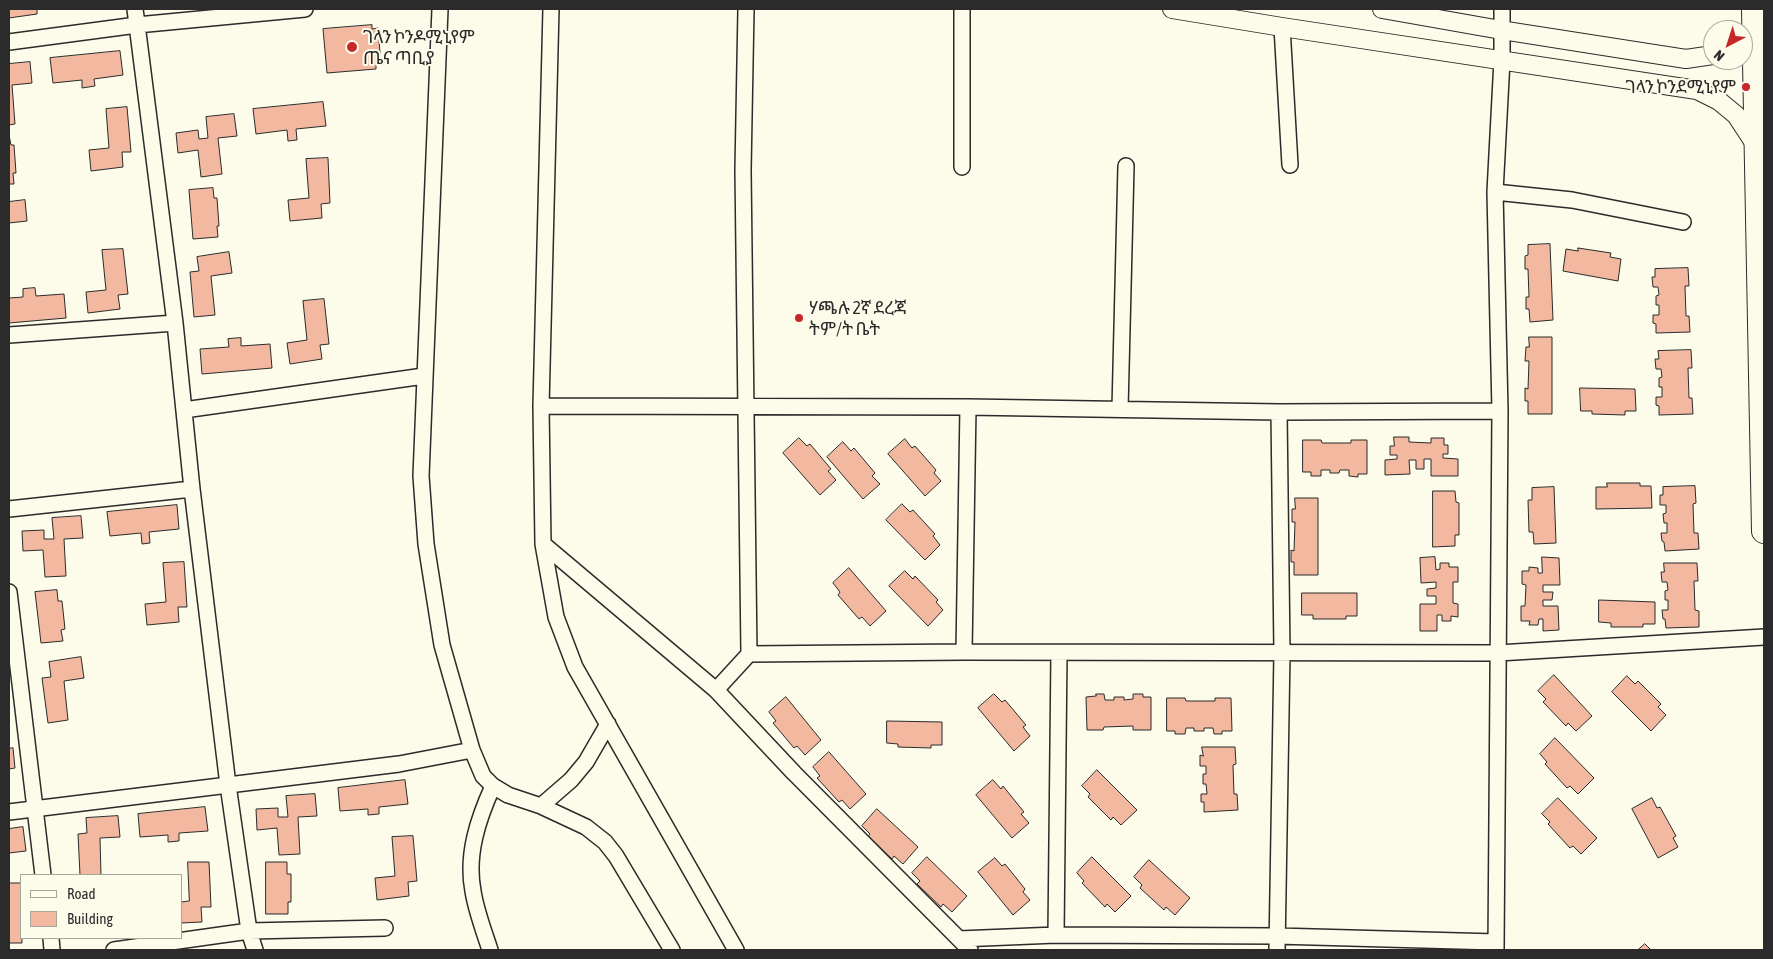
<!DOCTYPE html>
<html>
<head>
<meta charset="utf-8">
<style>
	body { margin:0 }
	#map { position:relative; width:1773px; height:959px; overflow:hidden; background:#fdfbea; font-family:"Asap Condensed",sans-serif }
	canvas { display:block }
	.frame { position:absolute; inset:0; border:10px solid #2b2b2b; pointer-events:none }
	.legend { position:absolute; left:20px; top:874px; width:162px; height:65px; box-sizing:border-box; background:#fdfbea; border:1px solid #a9a89e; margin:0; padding:6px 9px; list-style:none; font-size:15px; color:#2b2b2b }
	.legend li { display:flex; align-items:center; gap:10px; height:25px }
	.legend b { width:25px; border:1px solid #a9a89e }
	.north { position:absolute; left:1703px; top:20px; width:50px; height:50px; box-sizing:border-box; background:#fdfbea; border:1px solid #a9a89e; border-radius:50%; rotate:220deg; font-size:14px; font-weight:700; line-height:20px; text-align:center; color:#2b2b2b }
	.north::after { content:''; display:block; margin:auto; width:18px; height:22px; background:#c62828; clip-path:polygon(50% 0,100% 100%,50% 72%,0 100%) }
</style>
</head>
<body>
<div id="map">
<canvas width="1773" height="959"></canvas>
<div class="frame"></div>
<ul class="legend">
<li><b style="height:6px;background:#fdfbea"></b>Road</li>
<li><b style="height:14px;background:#f2b8a0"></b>Building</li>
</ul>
<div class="north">N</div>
</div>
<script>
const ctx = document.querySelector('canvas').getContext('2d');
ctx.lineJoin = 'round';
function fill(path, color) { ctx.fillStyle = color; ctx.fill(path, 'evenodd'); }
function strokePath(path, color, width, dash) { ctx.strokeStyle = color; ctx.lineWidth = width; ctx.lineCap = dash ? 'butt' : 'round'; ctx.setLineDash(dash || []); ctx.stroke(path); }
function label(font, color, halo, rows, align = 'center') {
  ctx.font = font + ' "Asap Condensed","Noto Sans Ethiopic",sans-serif'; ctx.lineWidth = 4; ctx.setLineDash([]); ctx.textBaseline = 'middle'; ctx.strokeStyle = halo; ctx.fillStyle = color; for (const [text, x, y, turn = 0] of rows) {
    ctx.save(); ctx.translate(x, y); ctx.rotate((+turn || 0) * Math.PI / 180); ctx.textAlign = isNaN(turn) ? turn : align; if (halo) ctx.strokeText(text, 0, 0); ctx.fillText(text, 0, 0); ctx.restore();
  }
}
const building = new Path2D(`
	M9,9H37V14L9,18Z
	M372,25V29L378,28L381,65H376V69L327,73L323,29Z
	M120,51L123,75L94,79L95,86L82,88V80L53,83L50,58Z
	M30,62L32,83L12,85L15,124L9,125V64Z
	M323,102L326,126L296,129L297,140L288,141L287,130L256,134L253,109Z
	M127,107L131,152H122L123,167L91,171L89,150L109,148L106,109Z
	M234,114L237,136L218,138L222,174L201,177L198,150L178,153L176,133L198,130L199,139L208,138L206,117Z
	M9,135L11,145H14L16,173H13L14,184H9Z
	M328,158L330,203L321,204L322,218L290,221L288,200L309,198L306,159Z
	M213,188L214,198H217L219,226H217L218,237L193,239L189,190Z
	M25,200L27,221L9,223V202Z
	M1550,244L1553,320L1530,322L1529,309H1526V297H1529L1528,269H1525V256L1528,255V245Z
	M1578,248L1611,253L1610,257L1621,259L1618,281L1563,271L1566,249L1578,251Z
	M123,249L128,294L118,295L120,309L88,313L86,292L106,290L102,250Z
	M229,252L232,273L211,276L215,315L194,317L190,272L199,271L197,257Z
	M1688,268L1689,286H1685L1686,316H1689L1690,332L1656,333V324L1653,323V315H1659V305H1656V296L1659,295L1658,287H1653L1652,277H1655V269Z
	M35,288L36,296L64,294L66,318L9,323V298L23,297V289Z
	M324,299L329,344L320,345L322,359L290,364L287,343L307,340L303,301Z
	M1529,337H1552V414H1528V401H1525V388L1528,389L1529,361H1525L1526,347H1529Z
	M241,338V346L270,344L272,368L202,374L200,349L229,347L228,339Z
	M1691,350L1692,368H1688L1689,398H1692L1693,414L1659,415V406L1656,405V397H1662V387H1659V378L1662,377L1661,369H1656L1655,359H1659L1658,351Z
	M1580,388L1635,389L1636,411H1625V415L1592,414V411H1581Z
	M1394,437H1409V442L1431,443V438H1444V445H1448V454H1443V458L1458,459V476H1431V459H1424V469H1416V460H1409L1410,474L1385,475V460L1397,459V455H1390V446H1394Z
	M799,438L807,446L810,444L831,469L828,471L836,480L820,495L783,453Z
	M905,439L912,448L915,446L936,470L934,473L941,481L925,496L888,454Z
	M1303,440H1321L1322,443H1351V440H1367V474H1358V477L1349,476V470H1340L1339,473H1330V470H1321V476H1311V472H1303Z
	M843,442L851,451L854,448L875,473L872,476L880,484L863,499L827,457Z
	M1607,483H1640V486H1651L1652,508L1596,509V487H1607Z
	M1695,486L1696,503L1693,504L1694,533H1698L1699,549L1665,551L1664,542L1662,541L1661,533H1667V523H1664L1663,514L1666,513V505H1660V495H1663V487Z
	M1554,487L1556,543L1534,544L1533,532H1529L1528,500H1532V488Z
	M1433,491H1455L1456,502L1459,503V535H1455V546L1433,547Z
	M1295,498H1318V575H1294V562H1291V550L1294,551L1295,522H1292V509H1295Z
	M902,504L910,512L913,510L935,534L933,536L940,545L925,560L886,520Z
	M177,505L179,529L149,532L150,543L142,544L141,533L110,536L107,512Z
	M81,516L83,538L64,539L66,576L45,577L43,550L23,551L22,531L44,530V539H54L52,518Z
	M1435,557L1436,570L1440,569V563H1449V567H1458V582H1453V603L1458,604V617L1451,616V621H1442V615H1437V631H1420V604H1436V596H1427V589L1436,588V582L1421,583L1420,558Z
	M1542,557L1559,558L1560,585H1543V592H1553L1552,600H1543V606H1558L1559,630L1543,631V619H1539L1538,625H1529L1530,621H1521V606H1525L1526,585L1522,584V571H1529V567L1538,568V573H1542Z
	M184,562L187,607H178L179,622L147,625L145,604L166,602L163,563Z
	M1664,563H1697L1698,581H1694L1695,610L1699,611V627L1666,628L1665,619H1663L1662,610H1668V600H1665V591L1668,590L1667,582H1662L1661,572H1664Z
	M849,568L886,611L870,626L862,617L859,619L838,595L840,592L833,583Z
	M905,571L913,579L915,576L938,600L936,602L943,610L928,626L889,586Z
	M57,590L58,601H62L65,629L61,630L63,641L41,643L35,592Z
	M1302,593H1357V616H1346V619H1313V615H1302Z
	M1599,600L1655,602V624H1643V627H1611V623L1599,622Z
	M81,657L84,678L64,681L68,720L48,723L42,678L51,677L49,662Z
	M1554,675L1592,716L1576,731L1568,723L1566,726L1543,702L1546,699L1538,691Z
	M1627,676L1635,684L1638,681L1661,704L1658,707L1666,715L1651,731L1612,692Z
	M994,694L1002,702L1005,700L1026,725L1023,727L1030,736L1014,751L978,708Z
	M1096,694H1104L1105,700H1114V697H1124V700L1133,699V694H1143V697H1151V730H1133V726L1104,727L1103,730H1087L1086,697L1096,696Z
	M786,697L821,740L805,755L797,746L794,748L773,723L776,721L769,712Z
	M1167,698H1185L1186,701H1215V698H1231L1232,731H1222V734H1214L1213,728H1204V731H1194V728H1186L1185,734H1175V731H1167Z
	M887,721L942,722V745H931V748L898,747V744L887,743Z
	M1555,738L1594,778L1578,794L1570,786L1567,788L1545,764L1547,762L1540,754Z
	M1202,747H1235L1236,764L1233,765L1234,794H1237L1238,810L1204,812V802H1201V794H1207L1206,784H1203V774H1206V766H1200V755L1203,756Z
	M13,748L15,768L9,769V749Z
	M829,752L866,794L850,809L842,800L839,802L817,778L820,776L813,767Z
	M1097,770L1137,810L1121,825L1113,817L1111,820L1088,797L1090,794L1082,786Z
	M405,780L408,804L379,807V814L368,815V809L340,811L338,788Z
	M993,780L1001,789L1003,786L1024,812L1021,814L1029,823L1012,838L976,795Z
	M315,794L317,816L298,817L300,854L279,855L277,828L257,830L256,809L278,808V817H288L286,796Z
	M1558,798L1597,838L1581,854L1573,846L1570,848L1548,824L1550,822L1542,814Z
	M1652,798L1657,808L1660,807L1676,836L1673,838L1678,847L1658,858L1632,809Z
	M205,807L208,831L179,833V841L168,842V835L140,837L138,814Z
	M877,809L918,847L903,864L894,856L892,859L868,836L870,834L862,826Z
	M118,816L120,837L100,838L101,875H80L78,834L87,833L86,818Z
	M23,827L26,851L9,853V829Z
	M413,836L417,881L408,882L409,896L377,900L375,878L395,876L392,837Z
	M927,857L967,896L952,912L943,904L941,907L917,884L920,881L912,873Z
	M1092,857L1131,896L1115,912L1107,904L1105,907L1082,883L1084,881L1077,873Z
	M995,858L1002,866L1005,864L1025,889L1023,892L1030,900L1013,915L978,872Z
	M1149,860L1190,898L1175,915L1166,907L1164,910L1140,888L1142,885L1134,877Z
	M188,862H209L211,907H201L202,922L181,923V902L189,901Z
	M266,862H287V874H291V902H288V914H266Z
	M9,883H21L22,943H9Z
	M1645,944L1651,950H1638Z`);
fill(building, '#f2b8a0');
strokePath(building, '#2b2b2b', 1);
const minor = new Path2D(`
	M135,9L175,323L192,489L228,785L249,931L255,950
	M440,9L421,476L426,544L442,645L472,750L483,776L493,786L508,795L541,806L586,827L605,842L616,856L672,950
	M551,9L541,406L543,544L556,617L575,667L736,950
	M746,9L743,170L749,654L964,652L1498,653L1764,637
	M1282,27L1290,165
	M9,42L137,25L305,9
	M962,167V9
	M1495,192L1572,200L1683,222
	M9,335L175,323
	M541,406L968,407
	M1120,409L1126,166
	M184,410L424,376
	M1279,412L1500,411
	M9,509L192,489
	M543,544L716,690
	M9,592L43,875
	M964,652L968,407L1279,412L1282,653L1277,950
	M1059,653L1056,935L1277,936L1496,942
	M749,654L716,690L794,773L970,950
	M541,806L571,780L586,762L608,724
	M9,812L399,764L472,750
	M51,938L52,950
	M959,939L1056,935
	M114,950L249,931L385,928
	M490,950C484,931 476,911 473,891C466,855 478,819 493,786
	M1496,950L1500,411L1495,192L1502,60V9`);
const tertiary = new Path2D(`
	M1172,9L1282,27L1697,90L1719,101L1736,115L1757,147
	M1382,9L1501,30L1686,59L1713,55`);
const trunk = new Path2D(`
	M1754,9L1764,531`);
strokePath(minor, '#2b2b2b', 18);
strokePath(tertiary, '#2b2b2b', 20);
strokePath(trunk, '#2b2b2b', 26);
strokePath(minor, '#fdfbea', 15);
strokePath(tertiary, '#fdfbea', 18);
strokePath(trunk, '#fdfbea', 24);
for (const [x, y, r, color] of [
	[352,47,6,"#c62828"],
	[1746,87,5,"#c62828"],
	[799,318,5,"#c62828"]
]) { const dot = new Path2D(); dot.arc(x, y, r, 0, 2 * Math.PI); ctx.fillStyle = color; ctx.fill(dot); strokePath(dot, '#fdfbea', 2); }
label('18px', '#2b2b2b', '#fdfbea', [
	["ገላን ኮንዶሚኒየም",363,37],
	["ጤና ጣቢያ",363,58],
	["ገላን ኮንደሚኒየም",1736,87,"right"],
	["ሃጫሉ 2ኛ ደረጃ",809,308],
	["ትም/ት ቤት",809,329]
], 'left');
</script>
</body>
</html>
